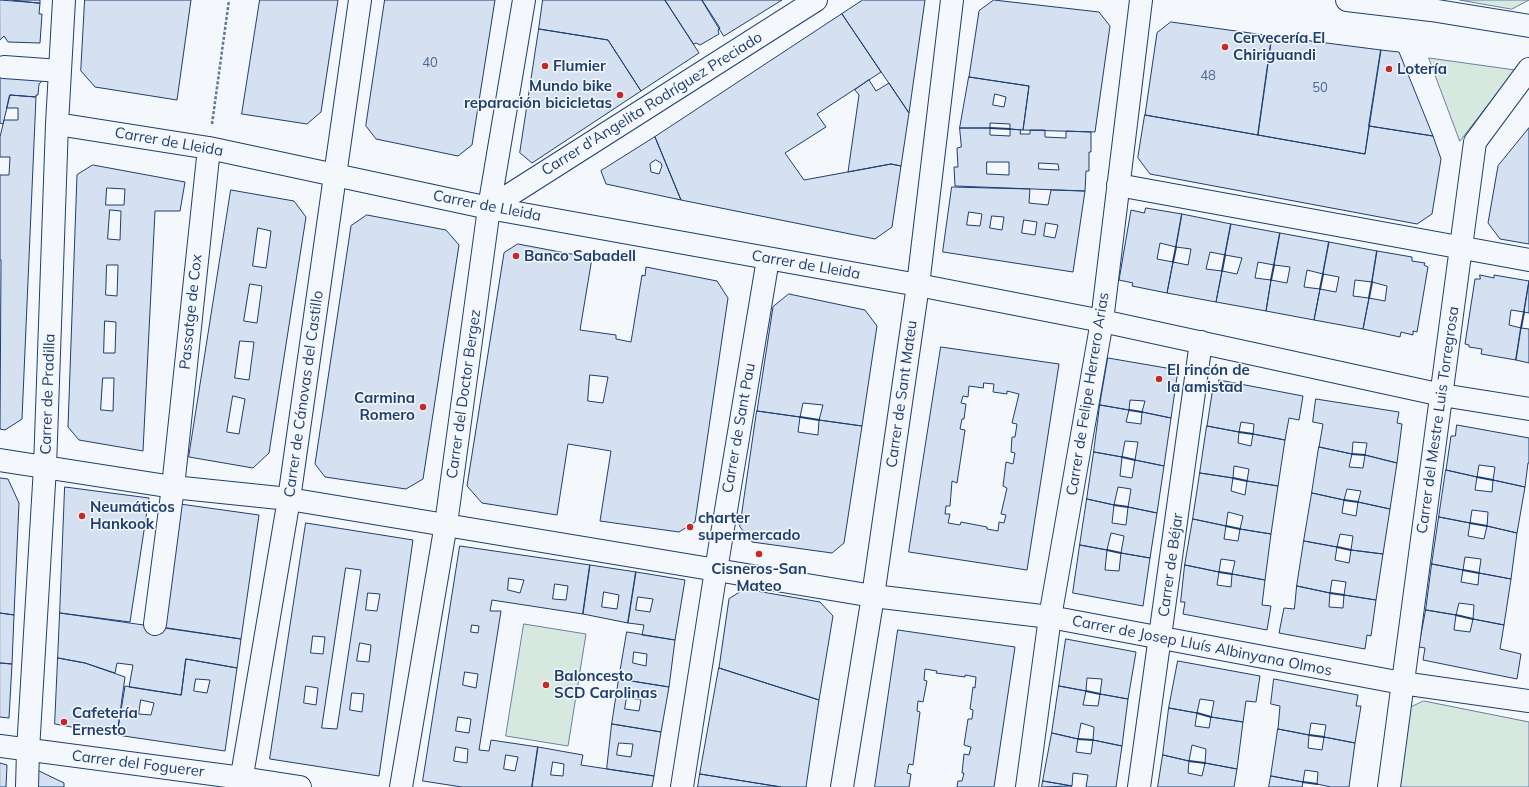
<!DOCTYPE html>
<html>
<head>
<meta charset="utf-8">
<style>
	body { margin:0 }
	canvas { display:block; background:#f4f7fb }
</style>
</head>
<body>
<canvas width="1529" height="787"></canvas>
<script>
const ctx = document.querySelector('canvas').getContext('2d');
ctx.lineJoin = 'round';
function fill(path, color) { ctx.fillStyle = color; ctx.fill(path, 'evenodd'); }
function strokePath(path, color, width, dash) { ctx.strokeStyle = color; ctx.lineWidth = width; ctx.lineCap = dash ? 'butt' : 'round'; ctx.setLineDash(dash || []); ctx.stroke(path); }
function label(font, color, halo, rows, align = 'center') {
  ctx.font = font + ' Mulish,sans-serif'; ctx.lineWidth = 3; ctx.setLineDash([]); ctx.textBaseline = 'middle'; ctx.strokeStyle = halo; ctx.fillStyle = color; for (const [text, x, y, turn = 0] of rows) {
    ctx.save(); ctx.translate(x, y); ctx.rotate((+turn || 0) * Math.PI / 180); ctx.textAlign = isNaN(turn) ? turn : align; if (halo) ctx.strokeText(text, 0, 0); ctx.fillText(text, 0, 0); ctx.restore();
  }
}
const green = new Path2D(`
	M1460,0H1529L1512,9Z
	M1429,58L1515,70L1460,141Z
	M524,624L586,634L568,746L506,736Z
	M1424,701L1529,722V787H1395L1407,709Z`);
fill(green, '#d7e8df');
strokePath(green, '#687fa3', 1);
const building = new Path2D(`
	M0,0L40,3L39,14H42L40,43L8,42L4,36L0,40Z
	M12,0H40V3Z
	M85,0H191L177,100L95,87L81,71Z
	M260,0H338L321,112L307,124L242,114Z
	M385,0H495L472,145L458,156L376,139L366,126Z
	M543,0H665L699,53L641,91L608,40L539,29Z
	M665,0H702L720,28L718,30L719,34L700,45L696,43L694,44Z
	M702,0H782L724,36Z
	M863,0H925L909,113L842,14Z
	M994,0L1099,12L1110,26L1095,132L1023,130L1029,86L969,77L979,11Z
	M842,14L881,72L817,114L826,127L785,153L804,180L891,164L901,166L892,227L875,239L681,200L655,137Z
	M1171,22L1272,36L1258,135L1145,115L1157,33Z
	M539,29L608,40L641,91L532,163L520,153Z
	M1272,36L1381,50L1365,154L1258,135Z
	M1381,50L1399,52L1433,136L1369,126Z
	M41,72V82L39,84L38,95H36V97L10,95L3,124L0,123V77L2,75Z
	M969,77L1029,86L1023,130L1010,129V124L990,123V128H960ZM995,94L1006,97L1004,107L993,105Z
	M869,80L876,91L889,83L909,113L901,166L891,164L848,172L859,95L855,90Z
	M10,95L36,97L22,419L5,430L0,429L1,260H0V175H9L10,157H0V137L4,120H18V108H7Z
	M1145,115L1365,154L1369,126L1433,136L1441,159L1432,214L1417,224L1150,174L1138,158Z
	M960,128H990V135L1010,136V129L1021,130L1020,134H1030V130H1045V137L1066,138V131L1091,132V152H1089V171H1086L1085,191L955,186L954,167H958L957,148L961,147ZM987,162H1009V175L987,174ZM1039,163L1058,164L1059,170L1039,169Z
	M1529,128V244L1500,239L1488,223L1498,166Z
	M655,137L681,200L606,184L601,171ZM656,160L661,163L662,166L659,174L651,172L650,164Z
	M93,165L185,182L180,211H155L143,451L79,440L68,427L77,175ZM107,188L125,189L124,205H106ZM110,210L121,211L120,240L108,239ZM107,265H118L117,296L106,295ZM105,321L116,322L115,353H104ZM103,378H114L113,411L101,410Z
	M952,187L1030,189L1029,203L1048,205L1051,190L1085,191L1073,272L943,252ZM969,212L982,214L980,226L967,225ZM992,216L1004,217L1002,230L990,228ZM1024,220L1037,222L1035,235L1022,233ZM1046,223L1058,225L1055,238L1044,236Z
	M231,190L294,201L306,217L269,453L253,468L189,457ZM258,228L271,231L266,268L253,266ZM250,284L262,286L257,323L244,321ZM240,341L254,342L249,380L235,378ZM233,396L245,399L239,434L227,432Z
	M1146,208L1182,214L1176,247L1160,243L1157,259L1173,262L1167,293L1132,286L1133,283L1119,280L1131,210L1144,213Z
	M1182,214L1231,224L1225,255L1210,252L1206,269L1222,271L1216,302L1167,293L1173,262L1188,265L1191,249L1176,247Z
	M367,215L446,230L459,245L423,479L406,489L325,477L315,464L351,226Z
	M1231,224L1280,233L1274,265L1258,262L1255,278L1271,280L1266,311L1216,302L1222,271L1237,274L1242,258L1225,255Z
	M1280,233L1329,242L1323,274L1307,270L1304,287L1320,289L1314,320L1266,311L1271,280L1287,283L1290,267L1274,265Z
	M1329,242L1377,251L1372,282L1355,280L1353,296L1369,298L1363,329L1314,320L1320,289L1336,292L1339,277L1323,274Z
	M518,244L592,258L580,330L616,335V339L631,342L642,275L645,276L646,267L717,281L728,298L695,522L679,532L600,521L611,451L568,444L557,515L482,503L467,486L504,253ZM590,375L608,377L603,403L588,401Z
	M1377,251L1412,257V261L1425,263L1424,265L1428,267L1417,332L1413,331V335L1401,332L1400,337L1363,329L1369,298L1385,301L1387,286L1372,282Z
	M1480,275L1494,278V275L1529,281L1524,312L1511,310L1509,325L1521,328L1516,360L1481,354L1482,349L1469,347V345L1465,344L1475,279H1480Z
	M1529,281V313L1524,312Z
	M789,294L865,310L877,326L862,426L819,420L823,405L803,403L800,417L757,411L773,307Z
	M1521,328L1529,329V363L1516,360Z
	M941,347L1059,364L1027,570L909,552ZM984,383L994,384L993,392L1007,394V391L1019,394L1012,423L1017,424L1015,437H1012L1011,452L1015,453L1013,464L1006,462L1003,486L1007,488L1001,514L1006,515L1004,523L999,522L998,531L987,529V527L961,522L960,525L948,523L950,514H945L946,506H950L952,481L957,483L965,430L960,429L962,419H964L966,404L961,403L963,396L968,397L969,386L983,388Z
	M1108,358L1178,370L1171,418L1142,412L1145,401L1130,400L1129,410L1100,405Z
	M1219,380L1303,396L1299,420L1289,418L1285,440L1253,434L1254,424L1241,422L1239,432L1207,426L1213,387L1219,389Z
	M1316,399L1399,412L1397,423L1402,424L1397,463L1365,455L1367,443L1353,442L1352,454L1319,447L1323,424L1313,422Z
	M1100,405L1129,410L1126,422L1141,424L1142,412L1171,418L1164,466L1135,460L1138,442L1125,441L1122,457L1094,452Z
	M757,411L800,417L798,432L818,435L819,420L862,426L844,543L832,553L752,542L740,527Z
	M1457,425L1529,438V463H1528L1525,487L1493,480L1495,467L1479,465L1477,477L1446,470L1451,436H1455Z
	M1207,426L1239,432L1238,443L1251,446L1253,434L1285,440L1278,486L1247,481L1249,469L1234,466L1233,478L1200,473Z
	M1319,447L1352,454L1349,467L1363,468L1365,455L1397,463L1390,509L1358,502L1361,491L1347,489L1344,500L1312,493Z
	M1094,452L1122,457L1120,476L1132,478L1135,460L1164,466L1157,513L1128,507L1131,489L1118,487L1114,505L1087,499Z
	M1446,470L1477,477L1475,490L1492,492L1493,480L1525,487L1517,533L1487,526L1488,512L1472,510L1470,523L1439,517Z
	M1200,473L1233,478L1231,491L1245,495L1247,481L1278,486L1271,534L1240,529L1243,516L1228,512L1226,526L1193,519Z
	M0,478L8,479L19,503L14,615L0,613Z
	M65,487L149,498L130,622L60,613Z
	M1312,493L1344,500L1342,513L1356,516L1358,502L1390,509L1383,554L1351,550L1353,536L1340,534L1337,547L1304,541Z
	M1087,499L1114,505L1112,523L1126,525L1128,507L1157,513L1150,558L1121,553L1124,536L1111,533L1107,550L1080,545Z
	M180,504L259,515L241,639L161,627Z
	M1439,517L1470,523L1468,536L1484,539L1487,526L1517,533L1511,579L1479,573L1481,559L1465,557L1463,570L1432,564Z
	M1193,519L1226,526L1224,539L1238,541L1240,529L1271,534L1265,580L1232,574L1235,561L1221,559L1219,572L1185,565Z
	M306,523L413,540L379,776L270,759ZM346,568L361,570L337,729L322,728ZM368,593L380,594L377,611L366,610ZM313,636L325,637L323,654L311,653ZM360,643L371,645L369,662L357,661ZM306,686L318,688L316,705L304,703ZM352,693L364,694L362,712L350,710Z
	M1304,541L1337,547L1335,560L1349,563L1351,550L1383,554L1376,600L1344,595L1346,582L1332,580L1330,593L1297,586Z
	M1080,545L1107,550L1105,570L1119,571L1121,553L1150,558L1143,606L1073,593Z
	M460,546L590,565L583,614L492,600L490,611H501L479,750L489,751L491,740L538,747L532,787H462L423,781ZM509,578L524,580L520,593L508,590ZM555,584L568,586L566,600L553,599ZM472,625L479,626L478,633L471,632ZM465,672L478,674L476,688L463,685ZM458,717L471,719L469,733L456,731ZM456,747L468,749L467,763L454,761ZM506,755L518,757L515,771L504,769Z
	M1432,564L1463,570L1461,582L1478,585L1479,573L1511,579L1504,625L1473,619L1474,605L1459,603L1456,615L1426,610Z
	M590,565L636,572L628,623L583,614ZM604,592L619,595L617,609L602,607Z
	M1185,565L1219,572L1217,585L1231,587L1232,574L1265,580L1262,605L1271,606L1267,630L1183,614L1185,602H1181Z
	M636,572L685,580L675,640L642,635L644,625L628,623ZM638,597L653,599L650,612L636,610Z
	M1297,586L1330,593L1329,607L1343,608L1344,595L1376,600L1371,636L1367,635L1365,649L1279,633L1284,608L1294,609Z
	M745,589L820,602L833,616L819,700L719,668L729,599Z
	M1426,610L1456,615L1454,630L1470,632L1473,619L1504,625L1500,649L1521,654L1517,679L1423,660L1425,648L1419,647Z
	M0,613L14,615L12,664L0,663Z
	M60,613L241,639L237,668L186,659L181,695L129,687L133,665L117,663L115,673L85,663L58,658Z
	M898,630L1015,647L994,787H957L958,781H962L964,773H962L964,754L969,755L971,747L964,745L968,719H972L973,710L970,709L973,687L975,688L976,677L965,675V677L936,673L937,671L925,669L924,680L927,681L923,702L918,701L917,711L920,712L913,765L909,764L907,773L911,774L909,787H875Z
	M627,632L675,640L669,687L619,679ZM634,652L647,654L646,666L633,663Z
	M1066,639L1136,652L1128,699L1100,694L1102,679L1087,678L1086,691L1059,686Z
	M58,658L85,663L125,677L117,735L55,724Z
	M186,659L237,668L225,751L117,735L125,686L181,695ZM196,679L210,680L207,693L194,691ZM141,700L154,703L151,715L139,714Z
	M1178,661L1260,676L1256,702L1246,701L1243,722L1211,717L1214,701L1200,699L1197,713L1169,708Z
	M0,663L12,664L9,718L0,717Z
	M719,668L819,700L806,787H781L700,774Z
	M619,679L669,687L661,732L612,724ZM627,697L641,700L639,711L625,709Z
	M1274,679L1358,695L1356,706H1361L1355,743L1324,737L1326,725L1311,723L1309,735L1278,729L1280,706L1271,704Z
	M1059,686L1086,691L1083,705L1098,706L1100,694L1128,699L1122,746L1093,740L1094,727L1081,723L1078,739L1052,733Z
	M1169,708L1197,713L1195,726L1209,728L1211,717L1243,722L1237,769L1205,763L1206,749L1192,745L1189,761L1163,755Z
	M612,724L661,732L654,776L607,769ZM619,743L633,744L631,757L617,755Z
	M1278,729L1309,735L1308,748L1322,750L1324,737L1355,743L1349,787H1331L1317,784L1318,772L1305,770L1303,782L1271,776Z
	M1052,733L1078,739L1076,752L1091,754L1093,740L1122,746L1116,787H1086L1088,775L1073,773L1072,786L1043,781Z
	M538,747L583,755L581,765L654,776L652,787H532ZM553,762L564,764L563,776L551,775Z
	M1163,755L1189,761L1188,773L1202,776L1205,763L1237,769L1234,787H1158Z
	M0,763L7,765L6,787H0Z
	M35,769L64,783V787H34Z
	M700,774L781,787H698Z
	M1271,776L1303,782L1302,787H1269Z
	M1043,781L1072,786L1042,787Z`);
fill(building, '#d5e0f0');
strokePath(building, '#1d3f73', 1);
const minor = new Path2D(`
	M1347,0L1431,10L1529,26
	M4,67L60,71
	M57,124L209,148L489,208L918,285L1102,321L1442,395L1529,409
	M1118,185L1529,260
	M489,208L816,0
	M0,460L173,487L289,499L873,596L1050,617L1402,683L1529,701
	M155,624L173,487L209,148
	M0,746L242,778L300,787
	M27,787L28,750L45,467L57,124L64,0
	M240,787L289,499L360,0
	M401,787L446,524L489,208L524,0
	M682,787L716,570L768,259
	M842,787L873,596L918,285L952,0
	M1027,787L1050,617L1102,321L1141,0
	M1139,787L1201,342
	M1389,787L1475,142L1529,69`);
strokePath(minor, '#1d3f73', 24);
strokePath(new Path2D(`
	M212,124L229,0`), '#5e769c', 2.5, [3, 2]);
strokePath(minor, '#f4f7fb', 22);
strokePath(new Path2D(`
	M990,128L1010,129
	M1173,262L1176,247
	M1222,271L1225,255
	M1271,280L1274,265
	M1320,289L1323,274
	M1369,298L1372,282
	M1521,328L1524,312
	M1129,410L1142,412
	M800,417L819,420
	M1239,432L1253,434
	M1352,454L1365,455
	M1122,457L1135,460
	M1477,477L1493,480
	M1233,478L1247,481
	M1344,500L1358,502
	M1114,505L1128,507
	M1470,523L1487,526
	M1226,526L1240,529
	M1337,547L1351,550
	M1107,550L1121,553
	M1463,570L1479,573
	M1219,572L1232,574
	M1330,593L1344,595
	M1456,615L1473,619
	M1086,691L1100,694
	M1197,713L1211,717
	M1309,735L1324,737
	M1078,739L1093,740
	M1189,761L1205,763
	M1303,782L1317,784`), '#1d3f73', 2);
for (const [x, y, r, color] of [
	[1225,47,4,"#c62828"],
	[545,66,4,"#c62828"],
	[1389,69,4,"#c62828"],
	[620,95,4,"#c62828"],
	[516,256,4,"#c62828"],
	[1159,379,4,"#c62828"],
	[423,407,4,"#c62828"],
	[82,516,4,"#c62828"],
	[690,527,4,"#c62828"],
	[759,554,4,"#c62828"],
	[546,685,4,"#c62828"],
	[64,722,4,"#c62828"]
]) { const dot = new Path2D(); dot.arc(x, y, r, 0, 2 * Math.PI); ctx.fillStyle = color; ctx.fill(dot); strokePath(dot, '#f4f7fb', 1.5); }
label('13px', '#4b6792', null, [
	["40",430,63],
	["48",1208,76],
	["50",1320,88]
]);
label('bold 15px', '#1d3f73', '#f4f7fb', [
	["Cervecería El",1233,38],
	["Chiriguandi",1233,55],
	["Flumier",553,66],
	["Lotería",1397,69],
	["Mundo bike",612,86,"right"],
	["reparación bicicletas",612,103,"right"],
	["Banco Sabadell",524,256],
	["El rincón de",1167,370],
	["la amistad",1167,387],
	["Carmina",415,398,"right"],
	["Romero",415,415,"right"],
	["Neumáticos",90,507],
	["Hankook",90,524],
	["charter",698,518],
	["supermercado",698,535],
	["Cisneros-San",759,569,"center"],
	["Mateo",759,586,"center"],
	["Baloncesto",554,676],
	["SCD Carolinas",554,693],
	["Cafetería",72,713],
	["Ernesto",72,730]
], 'left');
label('15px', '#1d3f73', '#f4f7fb', [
	["Carrer d'Angelita Rodríguez Preciado",652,104,-32],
	["Carrer de Lleida",169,142,10],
	["Carrer de Lleida",487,206,11],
	["Carrer de Lleida",806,265,10],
	["Passatge de Cox",191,312,-84],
	["Carrer de Pradilla",48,394,-88],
	["Carrer de Cánovas del Castillo",304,394,-82],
	["Carrer del Doctor Bergez",464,394,-82],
	["Carrer de Sant Mateu",902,394,-82],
	["Carrer de Felipe Herrero Arias",1088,394,-81],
	["Carrer del Mestre Luis Torregrosa",1438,420,-82],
	["Carrer de Sant Pau",739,428,-80],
	["Carrer de Béjar",1171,565,-82],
	["Carrer de Josep Lluís Albinyana Olmos",1202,646,11],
	["Carrer del Foguerer",138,764,7]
]);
</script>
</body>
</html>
